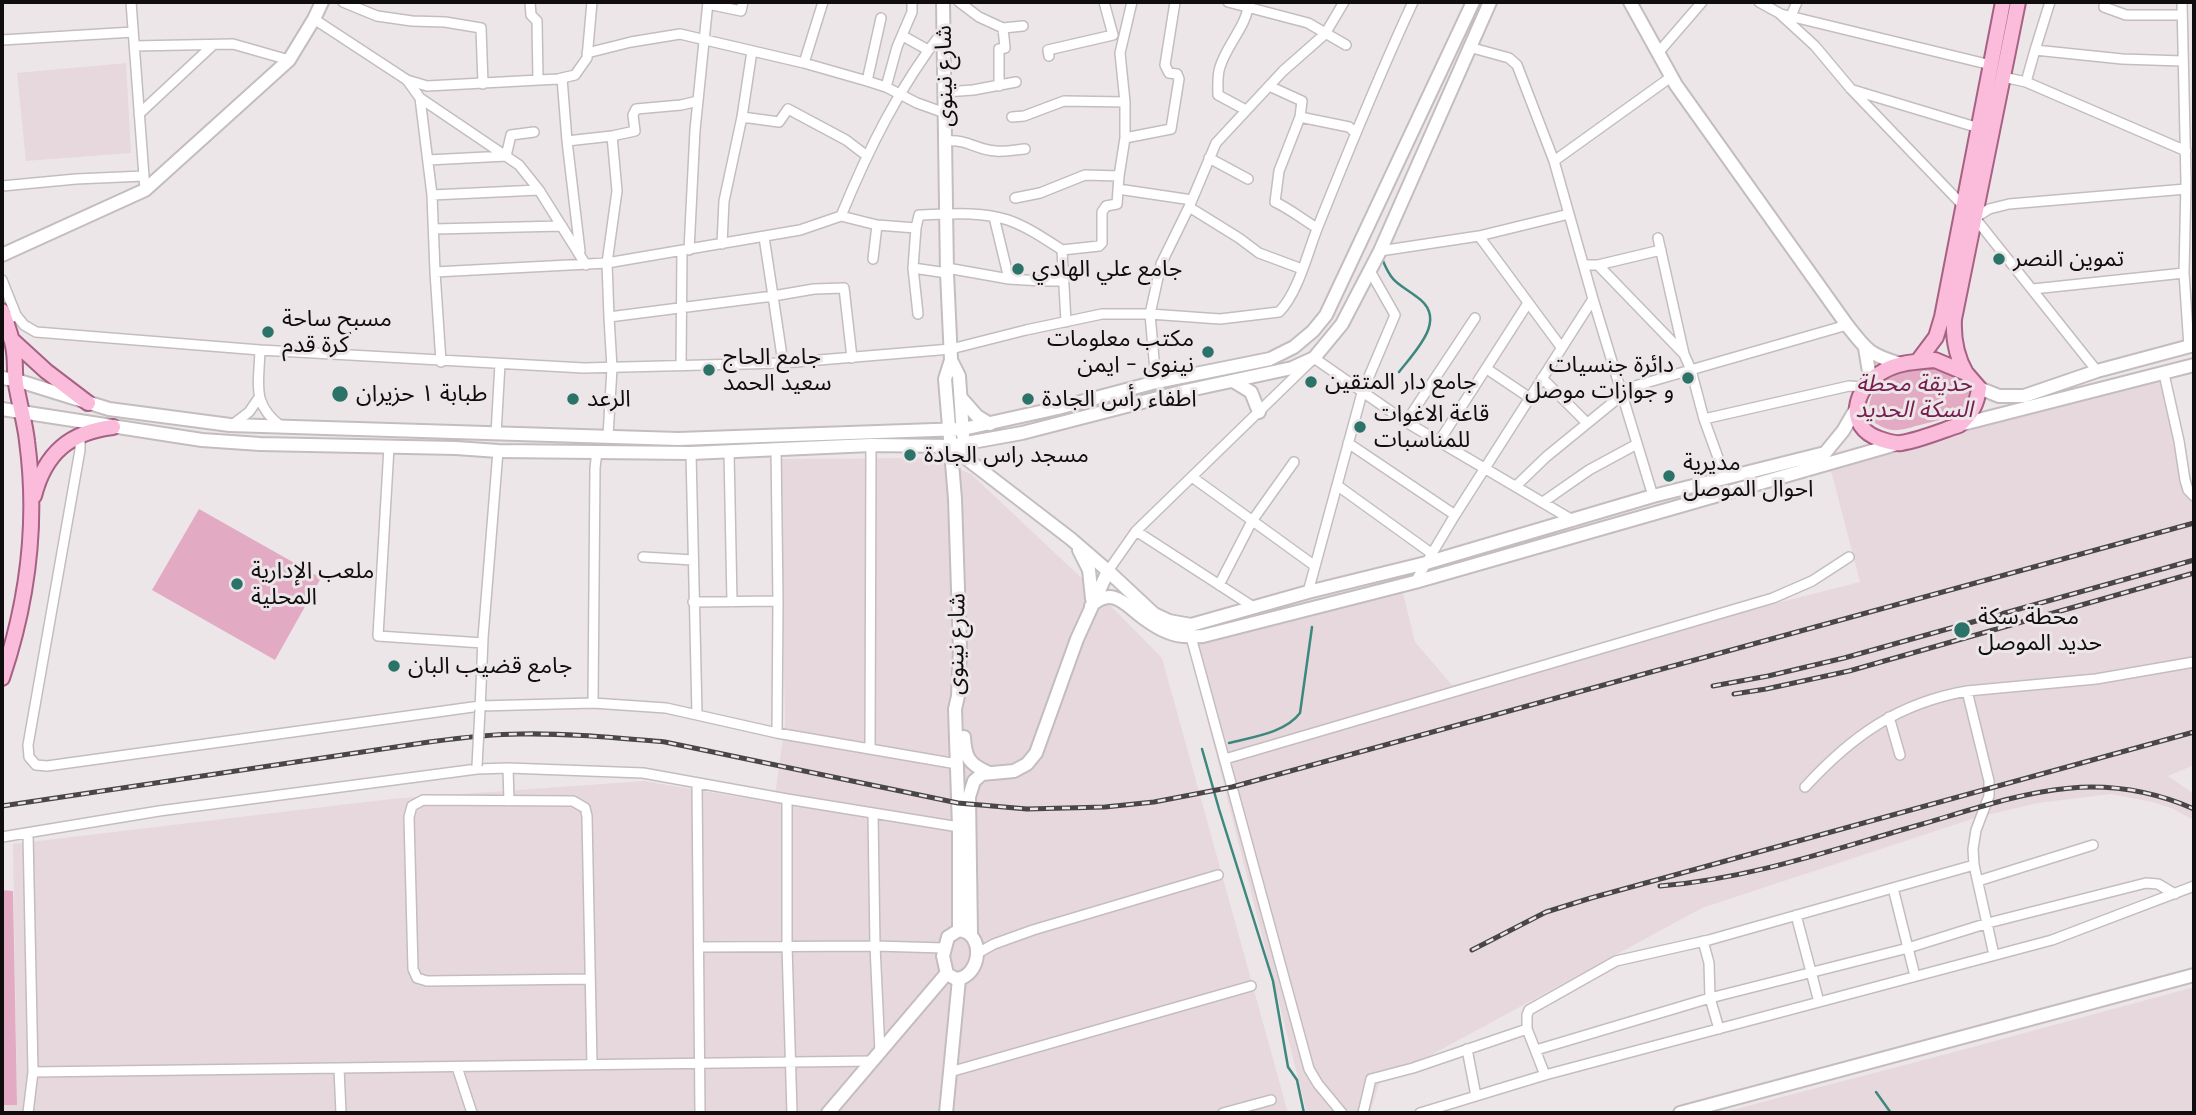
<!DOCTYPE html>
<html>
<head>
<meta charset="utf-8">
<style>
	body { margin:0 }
	#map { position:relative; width:2196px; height:1115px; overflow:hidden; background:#ede6e9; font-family:Lora,serif }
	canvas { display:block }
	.frame { position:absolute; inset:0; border:4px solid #0f0d0e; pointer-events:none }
</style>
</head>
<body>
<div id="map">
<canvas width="2196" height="1115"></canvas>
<div class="frame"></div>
</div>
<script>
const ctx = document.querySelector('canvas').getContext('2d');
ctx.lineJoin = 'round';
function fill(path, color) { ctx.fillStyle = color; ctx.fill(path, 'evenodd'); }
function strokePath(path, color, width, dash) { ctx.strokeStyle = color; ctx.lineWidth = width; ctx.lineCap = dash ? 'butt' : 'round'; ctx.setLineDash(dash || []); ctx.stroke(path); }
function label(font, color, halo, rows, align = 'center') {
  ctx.font = font + ' Lora,"Noto Sans Arabic",serif'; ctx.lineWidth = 6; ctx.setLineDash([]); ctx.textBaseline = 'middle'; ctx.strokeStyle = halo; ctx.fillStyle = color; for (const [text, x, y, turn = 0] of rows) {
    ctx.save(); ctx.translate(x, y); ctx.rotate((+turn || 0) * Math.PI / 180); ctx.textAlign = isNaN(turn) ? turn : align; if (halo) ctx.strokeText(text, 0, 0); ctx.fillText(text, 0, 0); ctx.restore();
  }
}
fill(new Path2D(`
	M126,63L131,153L26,161L17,73Z
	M2164,374L2179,441L2194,492V765L2168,776L2194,794V820L2171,808L2152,802L2111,794L2038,803L1978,817L1702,908L1398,1073L1381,1078L1370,1113H1307L1187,640L1401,585L1415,642L1452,685L1860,582L1829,463Z
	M929,458L971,474L1106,601L1162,658L1288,1113H2V1105L17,1104L13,844L391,799L644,781L774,803L785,723L780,459Z
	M2194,987V1113H1721L1958,1051Z`), '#e7d8de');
fill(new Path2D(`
	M1936,366L1961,377L1971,388C1972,414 1940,420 1920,425C1911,427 1902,431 1892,430C1885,429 1878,425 1872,421C1861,396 1884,374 1908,368C1917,366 1927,367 1936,366Z
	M199,509L321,578L275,660L152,590Z
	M2,890L13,891L17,1105H2Z`), '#e2abc3');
strokePath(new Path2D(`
	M1383,261C1393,285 1399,283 1417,297C1449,319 1415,351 1399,372
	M1229,743C1252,737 1285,733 1300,713L1312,627
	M1202,749L1219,809L1273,981L1288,1067L1297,1080L1304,1113
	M1876,1092L1891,1113`), '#3d887e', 2.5);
const street = new Path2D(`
	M131,2L145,190
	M343,2L377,16L412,21L445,22L481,28L483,84
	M530,2L531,15L537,21L538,80
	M959,2L979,17L1003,28L1023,26
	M1228,2L1308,23L1346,45
	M1759,2L1779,13L1815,46L1851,89L1975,218L2097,371
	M2105,2L2104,7L2126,15H2182
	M2182,2L2186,182L2184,273L2189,347
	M708,4L741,11L743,2
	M1781,14L1991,65
	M1791,16L1797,2
	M314,19L407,80L420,98L519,165L539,190L586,265
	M903,36L928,50
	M2,40L133,32
	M134,46L233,44L289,60
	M1469,47L1509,58L1517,65L1554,161
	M2035,50L2050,2
	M752,51L742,117L779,122L788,109L846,140L867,156
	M587,53L631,42L680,34L804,63L867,81L886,87L917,103L945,113
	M1658,53L1702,2
	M1049,56L1048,50L1113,35L1104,2
	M804,63L823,2
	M2003,77L2026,82L2186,151
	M562,78L567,141L612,136L617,191L607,263L609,317
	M407,80L427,86L558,79L575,75L587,58L592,2
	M867,81L881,18
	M2026,82L2035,50L2122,59L2182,61
	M999,86V49L1005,48L1003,28
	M1269,86L1302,101L1300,117L1349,127L1356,133
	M886,87L897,47L912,12V2
	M1853,90L1979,128
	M945,92L973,90L1016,82
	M420,98L432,195L435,272L441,362
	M1246,110L1218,95C1218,86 1217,75 1220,67C1227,44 1247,26 1249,2
	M139,114L213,45
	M1012,117L1024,116L1064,101L1125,102
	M1300,117L1279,171L1275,202C1290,209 1302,219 1317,228
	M612,136L635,131L633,115L636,109L681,105L698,101
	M1125,138V102L1120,53L1132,2
	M567,141L580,251
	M946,141C969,139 975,150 996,151C1005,152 1015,150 1025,149
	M1209,158L1248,179
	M428,160L506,156L511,135L534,132
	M2,186L76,179L144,176
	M1118,189L1192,200
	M432,195L539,190
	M1015,198L1040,193L1085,175L1119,176
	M1189,207L1239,238L1259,253L1302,269
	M841,216L877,225L916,228L919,215C948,214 981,211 1008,220C1028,227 1045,239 1062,250L1066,322
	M1975,218L1989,209L2009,204L2186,189
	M916,228L913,268L947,273
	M434,229L562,226
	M1479,236L1561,347
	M764,237L773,296L814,289L844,288L852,358
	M1658,238L1684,354L1691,370L1704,419L1725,477
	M722,244L724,201L742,117
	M689,250L695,130L708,2
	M1062,250L1099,246L1102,243V212L1106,206L1117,204L1119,176L1125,138L1171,129L1179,79L1177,74L1169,73L1165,65L1175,2
	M1380,251L1479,236L1569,214
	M873,259L877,225
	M1584,265H1598L1661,250
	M1598,265L1683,353
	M913,268L918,314
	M947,268L1009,279L994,217
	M435,272L607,263L800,230L841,216C868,150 899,87 943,31
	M1009,279L1042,281H1064
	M2,280L16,315
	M2033,289L2184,273
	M5,321L16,315L24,325L36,332L260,350L584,368L783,363L951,349L1026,330L1102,314H1150L1220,319L1279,312C1299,292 1308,250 1319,224C1349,149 1379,75 1413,2
	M260,350C259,385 251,404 282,427
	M681,366L682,251
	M1487,369L1530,398
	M2164,374L2179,441L2185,480L2188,490L2194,496
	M1542,378L1587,423
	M1156,382L1150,314L1161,264L1189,207L1216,143L1283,71L1325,34L1344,2
	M1621,390L1847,325
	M1704,419L1849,386L1864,387
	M1406,422L1475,318
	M232,425L249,412L258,399
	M80,434V450L28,745L29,757L36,765L47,766L480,706L593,703L666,708L777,733L957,764
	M496,434L500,364
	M608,436L612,368L609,317L773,296L783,363
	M1440,440L1528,303
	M1348,443L1455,515
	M389,447L378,636L483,643
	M776,448L778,601L777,733
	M729,452L732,602
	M691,453L697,714
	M1192,477L1315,566
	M1338,486L1431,553
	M1516,486L1546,457L1622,395
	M1653,496L1593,299L1554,161L1671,77
	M1543,502L1589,470L1637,444
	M1136,531L1255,608
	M643,557L693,560
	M1108,571L1136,531L1314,358L1406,422L1574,521
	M1415,582L1455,515L1593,299
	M1219,585L1252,521L1294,462
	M1308,592L1362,393L1395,315L1370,271
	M693,602L778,601
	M1191,637L1309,1069L1318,1084L1342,1113
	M593,703L595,468L597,451
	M480,710L483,638L498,451
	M1889,717L1900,755
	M870,748L871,445
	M1225,759L1773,598L1812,581L1849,557
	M508,768L509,801
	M697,784L700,1113
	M1805,787C1852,736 1898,703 1967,691
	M787,799V946L792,1113
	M873,814L875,946L880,1052
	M28,834L33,1072L28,1113
	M2,837L159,811L477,769L508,768L643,773L787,799L959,827
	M1978,881L2093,845
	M1893,888L1915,976
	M1796,915L1819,1002
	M1703,941L1709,963L1710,998L1908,948L1988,923L2146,883L2158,884L2175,894
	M700,947L875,946L944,948
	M976,954L994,944L1033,930L1218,875
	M1994,955L1974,865L1973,849L1976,830L1989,796V781L1967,691L2096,679L2194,662
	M590,979L427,981L417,978L413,969L409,817L412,806L423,800L573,801L585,808L587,816L592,1064
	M1467,1049L1476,1096
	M1536,1050L1710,998L1719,1029
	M457,1067L472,1113
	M339,1069L341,1113
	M33,1072L872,1061
	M950,1072L1251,986
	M1545,1075L1527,1029V1015L1529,1010L1616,961L1709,940L1974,865
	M1223,1113L1271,1100
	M1363,1113L1371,1079L1413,1068L1527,1029
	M1420,1113L1545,1075L2052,940L2194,886`);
const secondary = new Path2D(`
	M943,2L947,273L951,360L945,379L955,499L960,649L958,696L955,709L959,827V930
	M1630,2L1676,85L1847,325C1867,351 1870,355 1901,364
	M2,255L145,190L289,60L314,19L322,2
	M1865,348L1869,372L1868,383
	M951,360L959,376L963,435
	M2,378L16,380L109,409L230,425L678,439L963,429L1058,408L1156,382L1270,359L1294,347L1313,331L1326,315L1473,2
	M1233,381L1251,392L1259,412
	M1979,388L1999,396H2024L2097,371L2194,345
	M962,399L977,416L990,424
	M2,409L202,440L260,444L456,448L498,451L691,453L871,445L950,446L1022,433L1185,391L1292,368L1314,358L1342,324L1380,251L1490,2
	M1959,425L2194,365
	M950,446L1071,539L1108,571L1154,614L1169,621L1191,625L1308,592L1426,563L1653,496L1825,453L1843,431L1857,407
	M1079,550L1089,570L1092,599
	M1091,606C1112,586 1125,604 1142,617C1149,622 1157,628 1165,631C1178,637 1190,637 1203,636L1415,582L1900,443
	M964,737C965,757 969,764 987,772
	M959,930C986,933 981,977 956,979L947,974L943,956L948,937Z
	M971,934L969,797L974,781L982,774L1014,771L1027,764L1036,753L1077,639L1108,571
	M828,1113L947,973
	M946,1113L959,979
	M1680,1113L2194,975`);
const primary = new Path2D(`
	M2,311C6,322 11,334 13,346C16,359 14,371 16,384C19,403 25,422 27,441C38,523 28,601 2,678
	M11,339L46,371L88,403
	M1935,360L1966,373L1979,388C1977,405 1971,414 1959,425C1941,431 1920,440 1901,443C1894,444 1886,441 1880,439C1844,427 1854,388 1882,372C1898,362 1916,362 1935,360Z
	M1918,361L1936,337L1942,317L2003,2
	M1966,373C1956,356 1953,339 1954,319L2018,2
	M34,496C45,453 70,432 113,427`);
strokePath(street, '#c4bdc0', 12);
strokePath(secondary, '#c4bdc0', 16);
strokePath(primary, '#a66183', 18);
strokePath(street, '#fff', 9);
strokePath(secondary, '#fff', 12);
strokePath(primary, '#fbbbda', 14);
const rail = new Path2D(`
	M1713,686L1768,676L1844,658L2194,560
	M1734,694L1766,689L1849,671L2194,573
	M2,806L429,742C459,738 489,734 520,734C568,733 617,738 665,742L958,803L1027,809L1105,807L1154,802L1232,787L2194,523
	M1660,886C1749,879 1834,849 1919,825C2018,796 2093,765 2194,809
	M1472,950L1546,912L1591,898L2194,732`);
strokePath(rail, '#494647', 5);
strokePath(rail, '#ede6e9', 2.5, [8]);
const streetBridge = new Path2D(`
	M477,766L480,710`);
strokePath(streetBridge, '#c4bdc0', 12, []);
strokePath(streetBridge, '#fff', 9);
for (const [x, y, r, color] of [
	[1999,259,7,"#2b7268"],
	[1018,269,7,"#2b7268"],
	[268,332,7,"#2b7268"],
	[1208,352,7,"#2b7268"],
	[709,370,7,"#2b7268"],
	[1688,378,7,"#2b7268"],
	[1311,382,7,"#2b7268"],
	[340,394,9,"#2b7268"],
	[573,399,7,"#2b7268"],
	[1028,399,7,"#2b7268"],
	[1360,427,7,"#2b7268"],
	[910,455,7,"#2b7268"],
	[1669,476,7,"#2b7268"],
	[237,584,7,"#2b7268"],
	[1962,630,9,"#2b7268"],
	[394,666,7,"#2b7268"]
]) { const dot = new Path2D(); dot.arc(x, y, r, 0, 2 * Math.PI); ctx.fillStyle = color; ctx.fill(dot); strokePath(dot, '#ede6e9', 2.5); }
label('23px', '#0f0d0e', '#ede6e9', [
	["شارع نينوى",945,76,-91],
	["شارع نينوى",957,644,-89]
]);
label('23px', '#0f0d0e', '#ede6e9', [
	["تموين النصر",2013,259],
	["جامع علي الهادي",1032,269],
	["مسبح ساحة",282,319],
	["كرة قدم",282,345],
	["مكتب معلومات",1194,339,"right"],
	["نينوى - ايمن",1194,365,"right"],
	["جامع الحاج",723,357],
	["سعيد الحمد",723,383],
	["دائرة جنسيات",1674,365,"right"],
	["و جوازات موصل",1674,391,"right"],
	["جامع دار المتقين",1325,382],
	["طبابة ١ حزيران",356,394],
	["الرعد",587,399],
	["اطفاء رأس الجادة",1042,399],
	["قاعة الاغوات",1374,414],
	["للمناسبات",1374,440],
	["مسجد راس الجادة",924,455],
	["مديرية",1683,463],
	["احوال الموصل",1683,489],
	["ملعب الإدارية",251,571],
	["المحلية",251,597],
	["محطة سكة",1978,617],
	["حديد الموصل",1978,643],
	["جامع قضيب البان",408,666]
], 'left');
label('italic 23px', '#751d4f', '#ede6e9', [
	["حديقة محطة",1914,384],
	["السكة الحديد",1914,410]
]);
</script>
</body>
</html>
